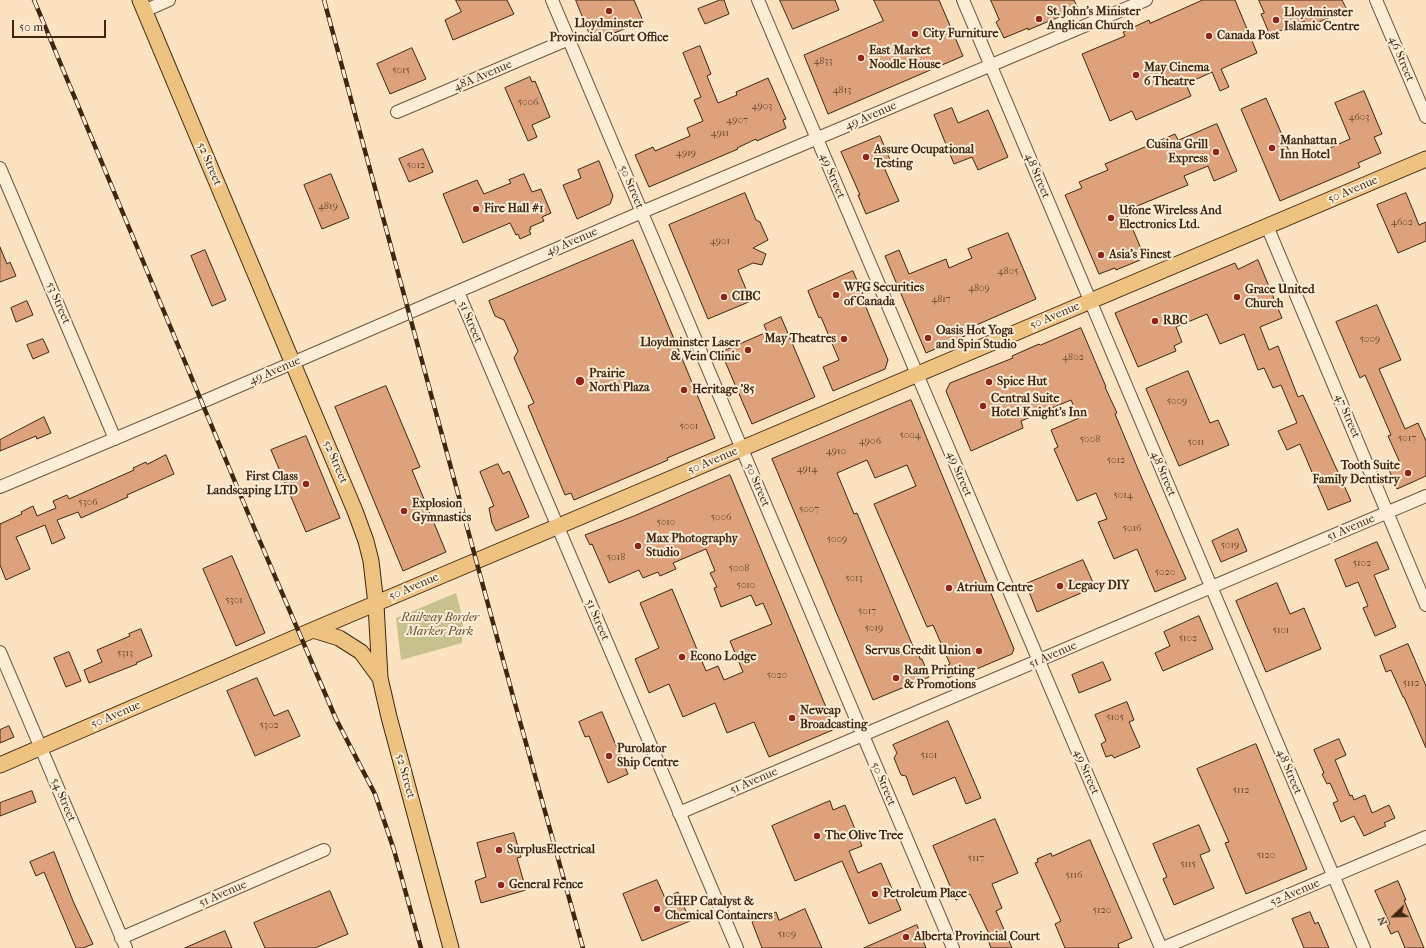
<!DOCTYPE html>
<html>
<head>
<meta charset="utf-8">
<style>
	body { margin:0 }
	#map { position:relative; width:1426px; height:948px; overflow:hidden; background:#fbe3c2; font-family:"IM FELL French Canon",serif }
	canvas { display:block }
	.north { position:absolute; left:1374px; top:896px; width:40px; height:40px; -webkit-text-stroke:3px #fcedd7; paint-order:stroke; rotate:247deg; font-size:11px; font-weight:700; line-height:16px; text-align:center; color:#402610 }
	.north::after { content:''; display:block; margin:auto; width:14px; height:18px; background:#402610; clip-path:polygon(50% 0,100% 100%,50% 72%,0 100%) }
	.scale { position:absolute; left:12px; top:20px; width:94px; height:18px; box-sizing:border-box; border:2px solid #402610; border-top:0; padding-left:5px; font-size:12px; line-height:14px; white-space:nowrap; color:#402610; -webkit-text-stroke:3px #fcedd7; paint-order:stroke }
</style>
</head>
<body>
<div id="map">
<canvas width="1426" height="948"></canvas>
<div class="north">N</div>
<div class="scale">50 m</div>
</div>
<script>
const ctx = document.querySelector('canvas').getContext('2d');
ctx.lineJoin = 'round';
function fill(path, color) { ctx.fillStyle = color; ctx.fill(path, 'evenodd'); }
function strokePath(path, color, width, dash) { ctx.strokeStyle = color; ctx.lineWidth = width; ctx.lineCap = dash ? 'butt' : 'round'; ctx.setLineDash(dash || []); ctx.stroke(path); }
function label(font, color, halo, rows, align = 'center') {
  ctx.font = font + ' "IM FELL French Canon",serif'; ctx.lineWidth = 4; ctx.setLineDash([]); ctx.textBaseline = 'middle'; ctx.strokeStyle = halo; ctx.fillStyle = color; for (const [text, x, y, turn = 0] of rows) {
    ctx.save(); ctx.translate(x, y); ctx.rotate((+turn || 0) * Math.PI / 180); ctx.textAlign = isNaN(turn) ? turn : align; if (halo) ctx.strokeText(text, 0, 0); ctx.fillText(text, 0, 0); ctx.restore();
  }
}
fill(new Path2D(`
	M456,593L463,619L462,643L401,660L396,618Z`), '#c7c18e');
const building = new Path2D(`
	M456,0H507L514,14L453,40L445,20L461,12Z
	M576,0H634L643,21L593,42Z
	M720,0H724L729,14L705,24L698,9Z
	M780,0H835L839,10L793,29Z
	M874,0H939L963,56L828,114L804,55L883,21Z
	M991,0H1074L1078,9L1028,30V28L1004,38L996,22L999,20Z
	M1203,0H1235L1257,53L1221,69L1229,87L1220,91L1212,72L1186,84L1191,96L1136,120L1132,111L1110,121L1082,54L1125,36L1123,32L1149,20L1150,23Z
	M1259,0H1342L1347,10L1307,27L1304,21L1270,35L1261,14L1264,13Z
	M700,46L711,74L707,76L718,103L737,95L736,92L768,78L786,119L783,120L786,128L757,141L756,139L737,148L738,149L649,187L635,155L653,147L655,151L690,136L687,128L703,121L694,100L701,97L683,53Z
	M412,48L426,79L390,94L377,64Z
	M530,77L532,82L535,81L550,117L532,125L537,137L528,141L505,88Z
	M1364,91L1382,134L1374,137L1381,153L1358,163L1360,167L1280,201L1241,109L1266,98L1293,160L1304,155L1305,159L1350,139L1335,103Z
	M952,108L958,123L988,110L1008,157L978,170L972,157L954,164L934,115Z
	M1217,124L1237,171L1214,181L1208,166L1184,176L1188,185L1125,211L1145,258L1116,270L1115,268L1099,274L1065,195L1082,188L1079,182L1108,170L1105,164L1175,134L1178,140Z
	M880,136L891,162L883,165L899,201L866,214L858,195H860L841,152Z
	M423,149L433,172L409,182L399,159Z
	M599,161L613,196L610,204L577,219L563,185L581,178L578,170Z
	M331,174L349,218L322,229L304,185Z
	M524,174L532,192L541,189L551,213L542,217L544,221L530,227L531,229L529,230L531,234L520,239L518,234L516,235L510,223L463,243L443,194L477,180L484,194L511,183L509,180Z
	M745,193L756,220L760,222L768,240L753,248L766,254L762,265L753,263L738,270L751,301L708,319L669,225Z
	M1406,193L1419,225L1426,222V241L1398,253L1377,205Z
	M1008,233L1036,299L974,326L976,331L926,353L885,256L899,250L909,274L946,259L949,268L972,258L968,249Z
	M633,240L715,438L667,458L668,460L574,500L571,493L565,495L528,406L534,403L514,358L518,351L504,320L495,316L489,301Z
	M0,247L7,264L10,262L16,276L0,282Z
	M205,250L226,300L212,306L191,256Z
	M1258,260L1282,318L1260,327L1269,350L1278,346L1298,397L1303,395L1351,501L1328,510L1300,444L1287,450L1278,431L1297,423L1281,385L1273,388L1264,368L1258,370L1244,334L1220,344L1207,314L1176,327L1182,342L1174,346L1176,351L1138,367L1115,313L1235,263L1238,269Z
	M853,271L865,299L863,300L888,360L885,369L833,391L823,367L839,360L821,317L819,318L808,291Z
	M27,301L33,315L16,322L11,308Z
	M1377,305L1401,360L1379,369L1405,429L1418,423L1426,441V476L1397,489L1389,470L1401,465L1388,436L1391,435L1365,375L1360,378L1336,322Z
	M781,317L815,397L752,424L721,352L767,332L764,325Z
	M1081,328L1106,387H1105L1117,413L1115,414L1140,474L1186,579L1155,592L1137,549L1114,559L1098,522L1107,519L1096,493L1077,501L1054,449L1058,447L1051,430L1079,418L1071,400L1021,421L1023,428L971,451L946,391L950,383L1013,358L1012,356L1039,344L1040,345Z
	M43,339L49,352L33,359L27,345Z
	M1188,371L1210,423L1218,420L1229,445L1179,466L1146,389Z
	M386,386L420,467L412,470L446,552L403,571L335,407Z
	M911,400L1014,649L1012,654L960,676L959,673L948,678L944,667L950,664L933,625L927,627L874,504L916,486L907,465L875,478L867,460L837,473L854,514L857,513L917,656L919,655L920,659H922L929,677L873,700L772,459Z
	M44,417L51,433L37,439L36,436L0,451V440Z
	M306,436L340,518L306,532L271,450Z
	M166,455L174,474L127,495L128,497L81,518L78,512L57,520L65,538L52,544L45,525L16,537L30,569L6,580L0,565V524L22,514L21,512L33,506L37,516L56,508L53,501L67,495L69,499L134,470L133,468L146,462L147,464Z
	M498,464L503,474L509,471L529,517L496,531L492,523L489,508L494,506L480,472Z
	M730,475L835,729L769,757L754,722L727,733L715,703L683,717L669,684L649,693L635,659L659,648L640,603L672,589L706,671L718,666L724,680L743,672L730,641L772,624L763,603L756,606L751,595L721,607L714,588L717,587L710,573L715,571L706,549L673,563L676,569L660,576L658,572L643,578L639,570L609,583L592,544L590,545L585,535L634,516Z
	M1238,529L1247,551L1221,562L1212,541Z
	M1377,542L1389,569L1374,575L1396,627L1375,636L1363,608L1368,606L1358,582L1346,587L1335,560Z
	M232,556L265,633L236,646L203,569Z
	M1083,560L1095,587L1037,612L1026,584Z
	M1277,583L1290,614L1304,608L1321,649L1266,672L1236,601Z
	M1199,616L1213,649L1163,671L1155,653L1170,646L1164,632Z
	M141,629L152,656L136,663L137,664L89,683L84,670L102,662L97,650L130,636L129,634Z
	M1408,644L1426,686V748L1404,697H1403L1391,670L1386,672L1380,656Z
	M69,652L81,681L66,687L54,658Z
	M1103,662L1111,680L1079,693L1072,675Z
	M257,678L274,716L288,710L300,736L255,756L227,691Z
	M1127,702L1134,720L1129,722L1140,747L1114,758L1112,755L1106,757L1101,744L1106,741L1095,715Z
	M602,712L628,774L608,783L589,736L585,737L579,722Z
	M948,721L981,798L966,804L955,777L913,795L906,776L901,775L894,758L897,753L893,745Z
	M9,726L14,737L0,743V730Z
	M1339,739L1346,755L1335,760L1350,796L1352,795L1354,800L1365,795L1372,813L1389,805L1395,818L1384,823L1386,826L1364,836L1354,816L1341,822L1333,803L1338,801L1330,783L1327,784L1322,774L1324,773L1314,750Z
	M1256,744L1307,869L1246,894L1225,843L1229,842L1197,769Z
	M32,791L36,802L0,816V803Z
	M830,801L833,810L845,805L862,846L849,851L858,873L881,863L901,910L869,924L842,861L795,881L772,826Z
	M995,819L1018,873L992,884L1002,908L996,911L1012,948H991L988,940L991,938L970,894L956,900L933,846Z
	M1199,825L1210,851L1200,855L1214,888L1174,905L1163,879L1167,877L1153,844Z
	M514,833L521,857L517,858L526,890L481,903L475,881L486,877L477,843Z
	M1090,840L1132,938L1118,944L1119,948H1065L1055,924L1061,921L1035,863L1038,862L1037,859L1051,853L1052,856Z
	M54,852L73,901L93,944L83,948H76L44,872L36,876L30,862Z
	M657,880L665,898L678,892L690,921L642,941L623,894Z
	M1398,881L1406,900H1404L1424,948H1405L1398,931L1391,934L1387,925L1390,924L1375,891Z
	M330,891L348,934L315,948H265L254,923Z
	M805,909L822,948H762L752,922L776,912L779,920Z
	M1310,912L1315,924L1318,922L1329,948H1304L1292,919Z
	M917,925L926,948H864Z
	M225,931L232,948H185Z`);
fill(building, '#dda27c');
strokePath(building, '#402610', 1);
const minor = new Path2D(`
	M552,0L953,948
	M758,0L1161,948
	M963,0L1364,948
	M1376,0L1426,117
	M144,11L169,0
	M397,112L569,39
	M0,168L115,439
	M1267,226L1426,605
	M458,292L737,948
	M0,487L202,402L642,212L1146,0
	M0,652L126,948
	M679,813L1426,496
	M121,938L324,850
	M1163,948L1426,837`);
const major = new Path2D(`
	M140,0L355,511L366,541L371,561L376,604L380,678L389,717L451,948
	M313,630L339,638L361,652L380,678
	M0,765L313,630L1426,159`);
strokePath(minor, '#6f553c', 14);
strokePath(major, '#402610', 17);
strokePath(minor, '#fcedd7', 12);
strokePath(major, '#eec281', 15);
const rail = new Path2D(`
	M34,0L253,525L336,719L375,794L394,850L421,948
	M324,0L514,700L583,948`);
strokePath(rail, '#402610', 4.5);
strokePath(rail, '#fcedd7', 3, [9]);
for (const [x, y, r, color] of [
	[609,11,4,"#8f2418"],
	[1039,19,4,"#8f2418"],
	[1276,20,4,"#8f2418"],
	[915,34,4,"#8f2418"],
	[1209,36,4,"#8f2418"],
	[861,58,4,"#8f2418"],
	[1136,75,4,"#8f2418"],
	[1272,148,4,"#8f2418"],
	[1216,152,4,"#8f2418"],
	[866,157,4,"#8f2418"],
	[476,209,4,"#8f2418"],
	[1111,218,4,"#8f2418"],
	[1101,255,4,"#8f2418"],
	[836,295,4,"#8f2418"],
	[724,297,4,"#8f2418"],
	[1237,297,4,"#8f2418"],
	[1155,321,4,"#8f2418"],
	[928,338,4,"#8f2418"],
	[844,339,4,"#8f2418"],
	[748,350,4,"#8f2418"],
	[580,381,5,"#8f2418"],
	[989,382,4,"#8f2418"],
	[684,390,4,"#8f2418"],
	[983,406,4,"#8f2418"],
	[1408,473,4,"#8f2418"],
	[306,484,4,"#8f2418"],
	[404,511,4,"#8f2418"],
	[638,546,4,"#8f2418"],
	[1060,586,4,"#8f2418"],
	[949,588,4,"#8f2418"],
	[979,651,4,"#8f2418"],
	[682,657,4,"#8f2418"],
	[896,678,4,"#8f2418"],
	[792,718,4,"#8f2418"],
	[609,756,4,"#8f2418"],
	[817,836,4,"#8f2418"],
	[499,850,4,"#8f2418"],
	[501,885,4,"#8f2418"],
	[875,894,4,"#8f2418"],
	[657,909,4,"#8f2418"],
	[906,937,4,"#8f2418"]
]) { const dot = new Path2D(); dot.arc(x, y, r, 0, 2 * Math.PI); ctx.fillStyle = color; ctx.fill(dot); strokePath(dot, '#fcedd7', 1.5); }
label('10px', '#67452b', null, [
	["4833",823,62],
	["5015",401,71],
	["4813",842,91],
	["5006",528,103],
	["4903",762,107],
	["4603",1359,118],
	["4907",737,121],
	["4911",720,134],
	["4919",686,154],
	["5012",416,166],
	["4819",328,207],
	["4602",1402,223],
	["4901",720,242],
	["4805",1008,272],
	["4809",979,289],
	["4817",941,300],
	["5009",1370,340],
	["4802",1073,358],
	["5009",1177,402],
	["5001",689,427],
	["5004",910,436],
	["5017",1407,439],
	["5008",1090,440],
	["4906",870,442],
	["5011",1196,443],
	["4910",836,452],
	["5012",1116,461],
	["4914",807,470],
	["5014",1123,496],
	["5306",88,503],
	["5007",809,510],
	["5006",721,518],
	["5010",666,523],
	["5016",1132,529],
	["5009",837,540],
	["5019",1230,546],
	["5018",616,558],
	["5102",1362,564],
	["5008",739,569],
	["5020",1165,573],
	["5013",854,579],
	["5010",746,586],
	["5301",234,601],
	["5017",867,612],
	["5019",874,629],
	["5101",1281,631],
	["5102",1188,639],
	["5313",125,654],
	["5020",777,676],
	["5112",1411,684],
	["5105",1115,718],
	["5302",269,726],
	["5101",929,756],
	["5112",1241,791],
	["5120",1266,856],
	["5117",976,859],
	["5115",1188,865],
	["5116",1074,876],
	["5120",1102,911],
	["5109",787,935]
]);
label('bold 12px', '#402610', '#fcedd7', [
	["St. John's Minister",1047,12],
	["Anglican Church",1047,26],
	["Lloydminster",1284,13],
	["Islamic Centre",1284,27],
	["Lloydminster",609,24,"center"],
	["Provincial Court Office",609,38,"center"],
	["City Furniture",923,34],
	["Canada Post",1217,36],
	["East Market",869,51],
	["Noodle House",869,65],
	["May Cinema",1144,68],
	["6 Theatre",1144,82],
	["Manhattan",1280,141],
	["Inn Hotel",1280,155],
	["Cusina Grill",1208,145,"right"],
	["Express",1208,159,"right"],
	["Assure Ocupational",874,150],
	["Testing",874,164],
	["Fire Hall #1",484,209],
	["Ufone Wireless And",1119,211],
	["Electronics Ltd.",1119,225],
	["Asia's Finest",1109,255],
	["WFG Securities",844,288],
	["of Canada",844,302],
	["Grace United",1245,290],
	["Church",1245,304],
	["CIBC",732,297],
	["RBC",1163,321],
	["Oasis Hot Yoga",936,331],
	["and Spin Studio",936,345],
	["May Theatres",836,339,"right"],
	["Lloydminster Laser",740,343,"right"],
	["& Vein Clinic",740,357,"right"],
	["Prairie",589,374],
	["North Plaza",589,388],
	["Spice Hut",997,382],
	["Heritage ’85",692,390],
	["Central Suite",991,399],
	["Hotel Knight's Inn",991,413],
	["Tooth Suite",1400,466,"right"],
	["Family Dentistry",1400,480,"right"],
	["First Class",298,477,"right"],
	["Landscaping LTD",298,491,"right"],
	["Explosion",412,504],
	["Gymnastics",412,518],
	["Max Photography",646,539],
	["Studio",646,553],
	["Legacy DIY",1068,586],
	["Atrium Centre",957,588],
	["Servus Credit Union",971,651,"right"],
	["Econo Lodge",690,657],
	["Ram Printing",904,671],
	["& Promotions",904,685],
	["Newcap",800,711],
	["Broadcasting",800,725],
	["Purolator",617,749],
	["Ship Centre",617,763],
	["The Olive Tree",825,836],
	["SurplusElectrical",507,850],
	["General Fence",509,885],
	["Petroleum Place",883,894],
	["CHEP Catalyst &",665,902],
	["Chemical Containers",665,916],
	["Alberta Provincial Court",914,937]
], 'left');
label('12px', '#402610', '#fcedd7', [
	["46 Street",1401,59,67],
	["48A Avenue",483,76,-23],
	["49 Avenue",871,116,-23],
	["52 Street",209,164,67],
	["49 Street",832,176,67],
	["48 Street",1037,176,67],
	["50 Street",631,187,67],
	["50 Avenue",1353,190,-23],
	["49 Avenue",572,242,-23],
	["53 Street",58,303,67],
	["50 Avenue",1055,316,-23],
	["51 Street",470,322,67],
	["49 Avenue",275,371,-23],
	["47 Street",1347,416,67],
	["50 Avenue",713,461,-23],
	["52 Street",335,462,67],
	["49 Street",959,474,67],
	["48 Street",1163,474,67],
	["50 Street",757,485,67],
	["51 Avenue",1351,528,-23],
	["50 Avenue",414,587,-23],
	["51 Street",597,620,67],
	["51 Avenue",1053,655,-23],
	["50 Avenue",116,715,-23],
	["49 Street",1086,772,67],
	["48 Street",1289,772,67],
	["52 Street",405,776,75],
	["51 Avenue",754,781,-23],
	["50 Street",883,784,67],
	["54 Street",63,800,67],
	["52 Avenue",1295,893,-23],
	["51 Avenue",223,894,-23]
]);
label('italic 12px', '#624d30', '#fcedd7', [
	["Railway Border",440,618],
	["Marker Park",440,632]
]);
</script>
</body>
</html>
